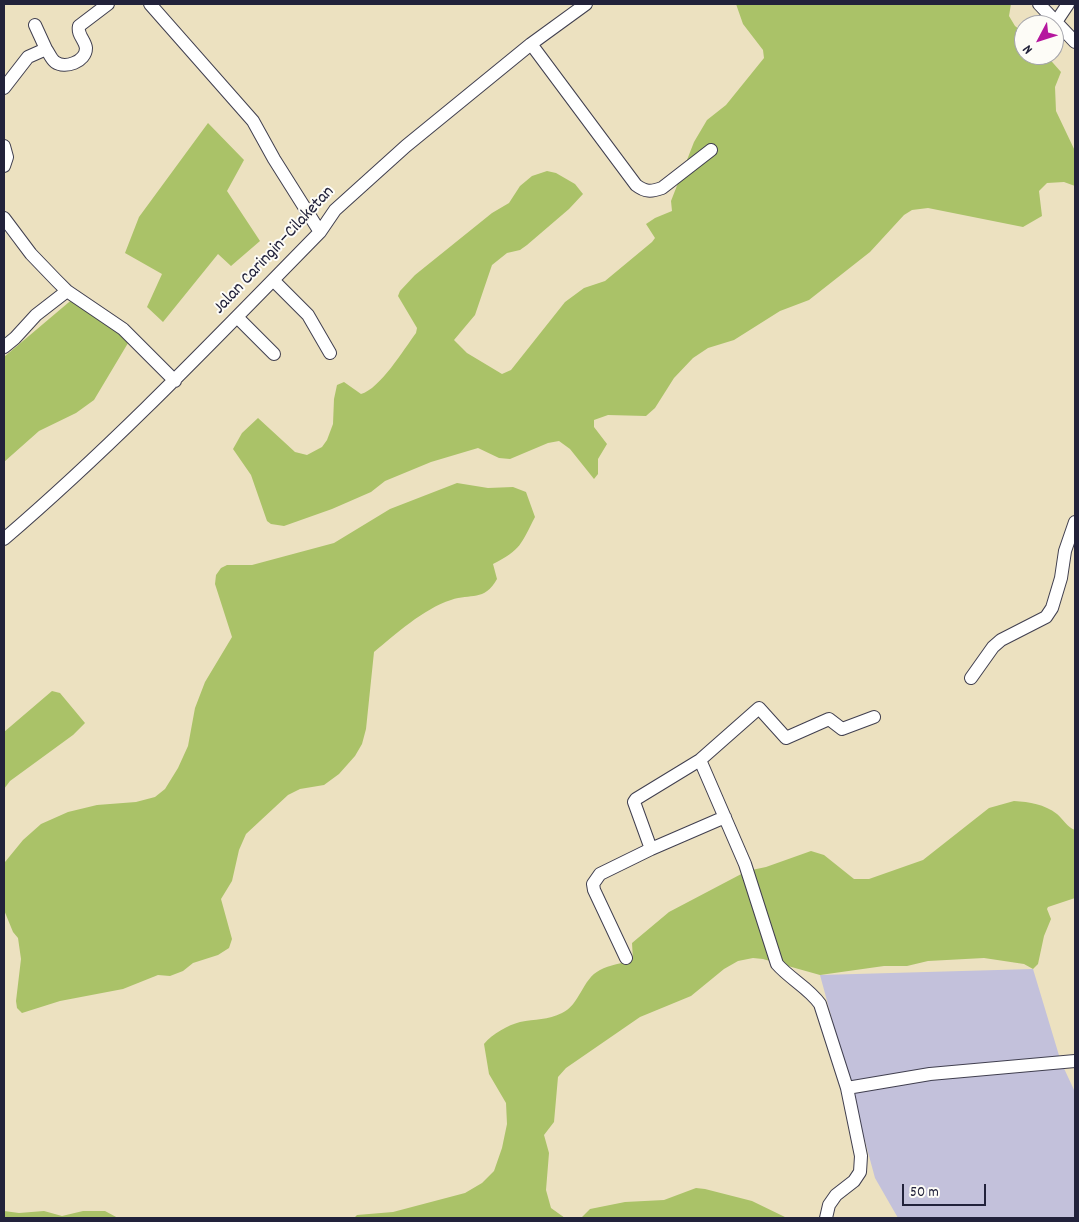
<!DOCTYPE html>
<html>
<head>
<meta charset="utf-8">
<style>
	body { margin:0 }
	#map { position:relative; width:1079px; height:1222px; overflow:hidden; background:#ece1c0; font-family:Dekko,sans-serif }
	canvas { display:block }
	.frame { position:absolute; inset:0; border:5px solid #22223b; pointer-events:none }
	.north { position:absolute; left:1014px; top:15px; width:50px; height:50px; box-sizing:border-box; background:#fdfcf7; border:1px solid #a5a5ac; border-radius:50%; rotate:230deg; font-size:14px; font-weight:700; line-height:20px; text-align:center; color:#22223b }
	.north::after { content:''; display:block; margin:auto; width:18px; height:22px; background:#b5179e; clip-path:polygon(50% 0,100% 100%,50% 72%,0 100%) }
	.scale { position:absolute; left:902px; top:1184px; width:84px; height:22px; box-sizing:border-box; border:2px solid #22223b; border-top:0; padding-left:6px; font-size:15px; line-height:18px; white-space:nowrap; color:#22223b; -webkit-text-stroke:4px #fdfcf7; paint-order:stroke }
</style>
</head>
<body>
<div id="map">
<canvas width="1079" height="1222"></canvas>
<div class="frame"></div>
<div class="north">N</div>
<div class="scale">50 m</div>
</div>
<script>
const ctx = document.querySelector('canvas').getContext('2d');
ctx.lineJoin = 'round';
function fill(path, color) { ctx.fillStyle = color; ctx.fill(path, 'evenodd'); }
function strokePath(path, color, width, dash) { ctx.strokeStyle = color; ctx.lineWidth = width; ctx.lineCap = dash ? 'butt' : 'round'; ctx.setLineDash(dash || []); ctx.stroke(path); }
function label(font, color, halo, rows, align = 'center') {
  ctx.font = font + ' Dekko,sans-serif'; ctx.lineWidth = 4; ctx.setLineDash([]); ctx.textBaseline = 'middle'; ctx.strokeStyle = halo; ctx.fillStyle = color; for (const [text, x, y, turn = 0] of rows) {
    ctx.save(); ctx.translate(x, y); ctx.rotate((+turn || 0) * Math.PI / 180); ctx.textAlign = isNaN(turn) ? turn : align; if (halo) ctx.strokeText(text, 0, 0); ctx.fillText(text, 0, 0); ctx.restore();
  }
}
fill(new Path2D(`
	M1033,969L1061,1062L1075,1092V1218H898L875,1178L820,975Z`), '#c3c1db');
fill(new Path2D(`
	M736,4H1011L1009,16L1015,26L1024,33V55H1046L1061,72L1055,87L1056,111L1075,151V186L1064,182L1047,183L1039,191L1042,216L1023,227L928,208L912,210L904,215L870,252L809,300L780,311L734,340L708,348L693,358L674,378L655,408L646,416L608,415L594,420V427L607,444L598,459V474L594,479L570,449L559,441L548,443L510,459L499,458L478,448L431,462L385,481L371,492L332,509L284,526L271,524L267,521L251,475L233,449L242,433L258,418L295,452L307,455L322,447L327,440L333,424L334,399L337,385L344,382L361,394C380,389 404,349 416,333L417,328L398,296L400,291L415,275L492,213L509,203L520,186L532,176L547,171L556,173L575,184L583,194L569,209L527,245L520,250L507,253L492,265L475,315L454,340L467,353L502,374L511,370L565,302L584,288L605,281L652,242L655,238L646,224L655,218L672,211L671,201L694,142L707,120L726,105L764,58L763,50L743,24Z
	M208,123L244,160L227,191L260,241L231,266L218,254L163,322L147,307L162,274L125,253L139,217Z
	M75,297L134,333L94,400L76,413L39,431L4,462V357Z
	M457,483L488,488L513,487L526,492L535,517C521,544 521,550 493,564L497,579C484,602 471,593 451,600C423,609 396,634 374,652L366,729L362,744L355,756L339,774L324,785L300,789L288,795L246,834L239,850L232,881L221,899L232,939L229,948L218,955L193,963L183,971L170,976L158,975L123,989L60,1001L22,1013L17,1008L16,1001L21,959L18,938L13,932L4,910L5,862L23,840L41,824L68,812L97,805L136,802L155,797L165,789L178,768L188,746L195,708L205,682L232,637L215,584L216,575L221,568L227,565H252L334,543L390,509Z
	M52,691L60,693L85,723L73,735L10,781L4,789V732Z
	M1014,801C1030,802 1044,804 1057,814C1063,819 1067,827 1075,830V898L1048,907L1047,909L1051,919L1044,936L1038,964L1033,969L1024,964L984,958L928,961L907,966H884L820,975L763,959L753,958L738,961L724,969L691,996L640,1017L566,1068L558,1077L554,1122L544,1135L549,1153L546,1190L551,1208L565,1218H354L357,1215L393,1212L465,1193L482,1183L494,1171L502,1148L507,1124L506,1103L489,1074L484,1044C492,1034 508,1025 520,1022C535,1019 548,1020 562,1013C580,1005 582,979 600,970C609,965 623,963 633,960L632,943L669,912L747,871L766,867L811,851L824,855L854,879H869L923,860L989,808Z
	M696,1188L705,1189L752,1201L787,1218H581L590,1209L625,1202L664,1200Z
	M4,1211L19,1213L44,1211L62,1216L83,1211H105L118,1218H4Z`), '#aac268');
const minor = new Path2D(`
	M150,4L253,121L274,159L320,232
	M1039,4L1075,42
	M1056,22L1068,4
	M35,25L46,49
	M531,44L636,185C645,192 651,192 662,188L711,150
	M4,88L28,57L46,49C49,53 51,59 55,62C65,69 86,62 86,48C85,40 77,35 79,26L108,4
	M4,146L7,157L4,166
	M4,218L31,254L56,280L67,291L123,329L175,381
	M273,280L308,315L330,353
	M237,317L274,354
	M4,347L15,338L36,315L67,291
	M4,539C116,443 217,337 320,232L335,210L406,146L531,44L586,4
	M971,678L993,647L1001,640L1046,617L1052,608L1061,578L1065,551L1075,522
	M700,760L745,864L777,964C790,979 809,988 820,1004L847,1088L861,1156L860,1172L854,1181L836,1195L829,1205L826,1218
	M651,849L725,817
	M626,958L594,890L593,884L600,874L651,849L634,802L636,799L700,760L759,708L786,738L829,719L842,729L874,717
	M847,1088L930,1074L1075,1061`);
strokePath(minor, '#403f4f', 14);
strokePath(minor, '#fff', 12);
label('18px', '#22223b', '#fdfcf7', [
	["Jalan Caringin–Cilaketan",275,251,-47]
]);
</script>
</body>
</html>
